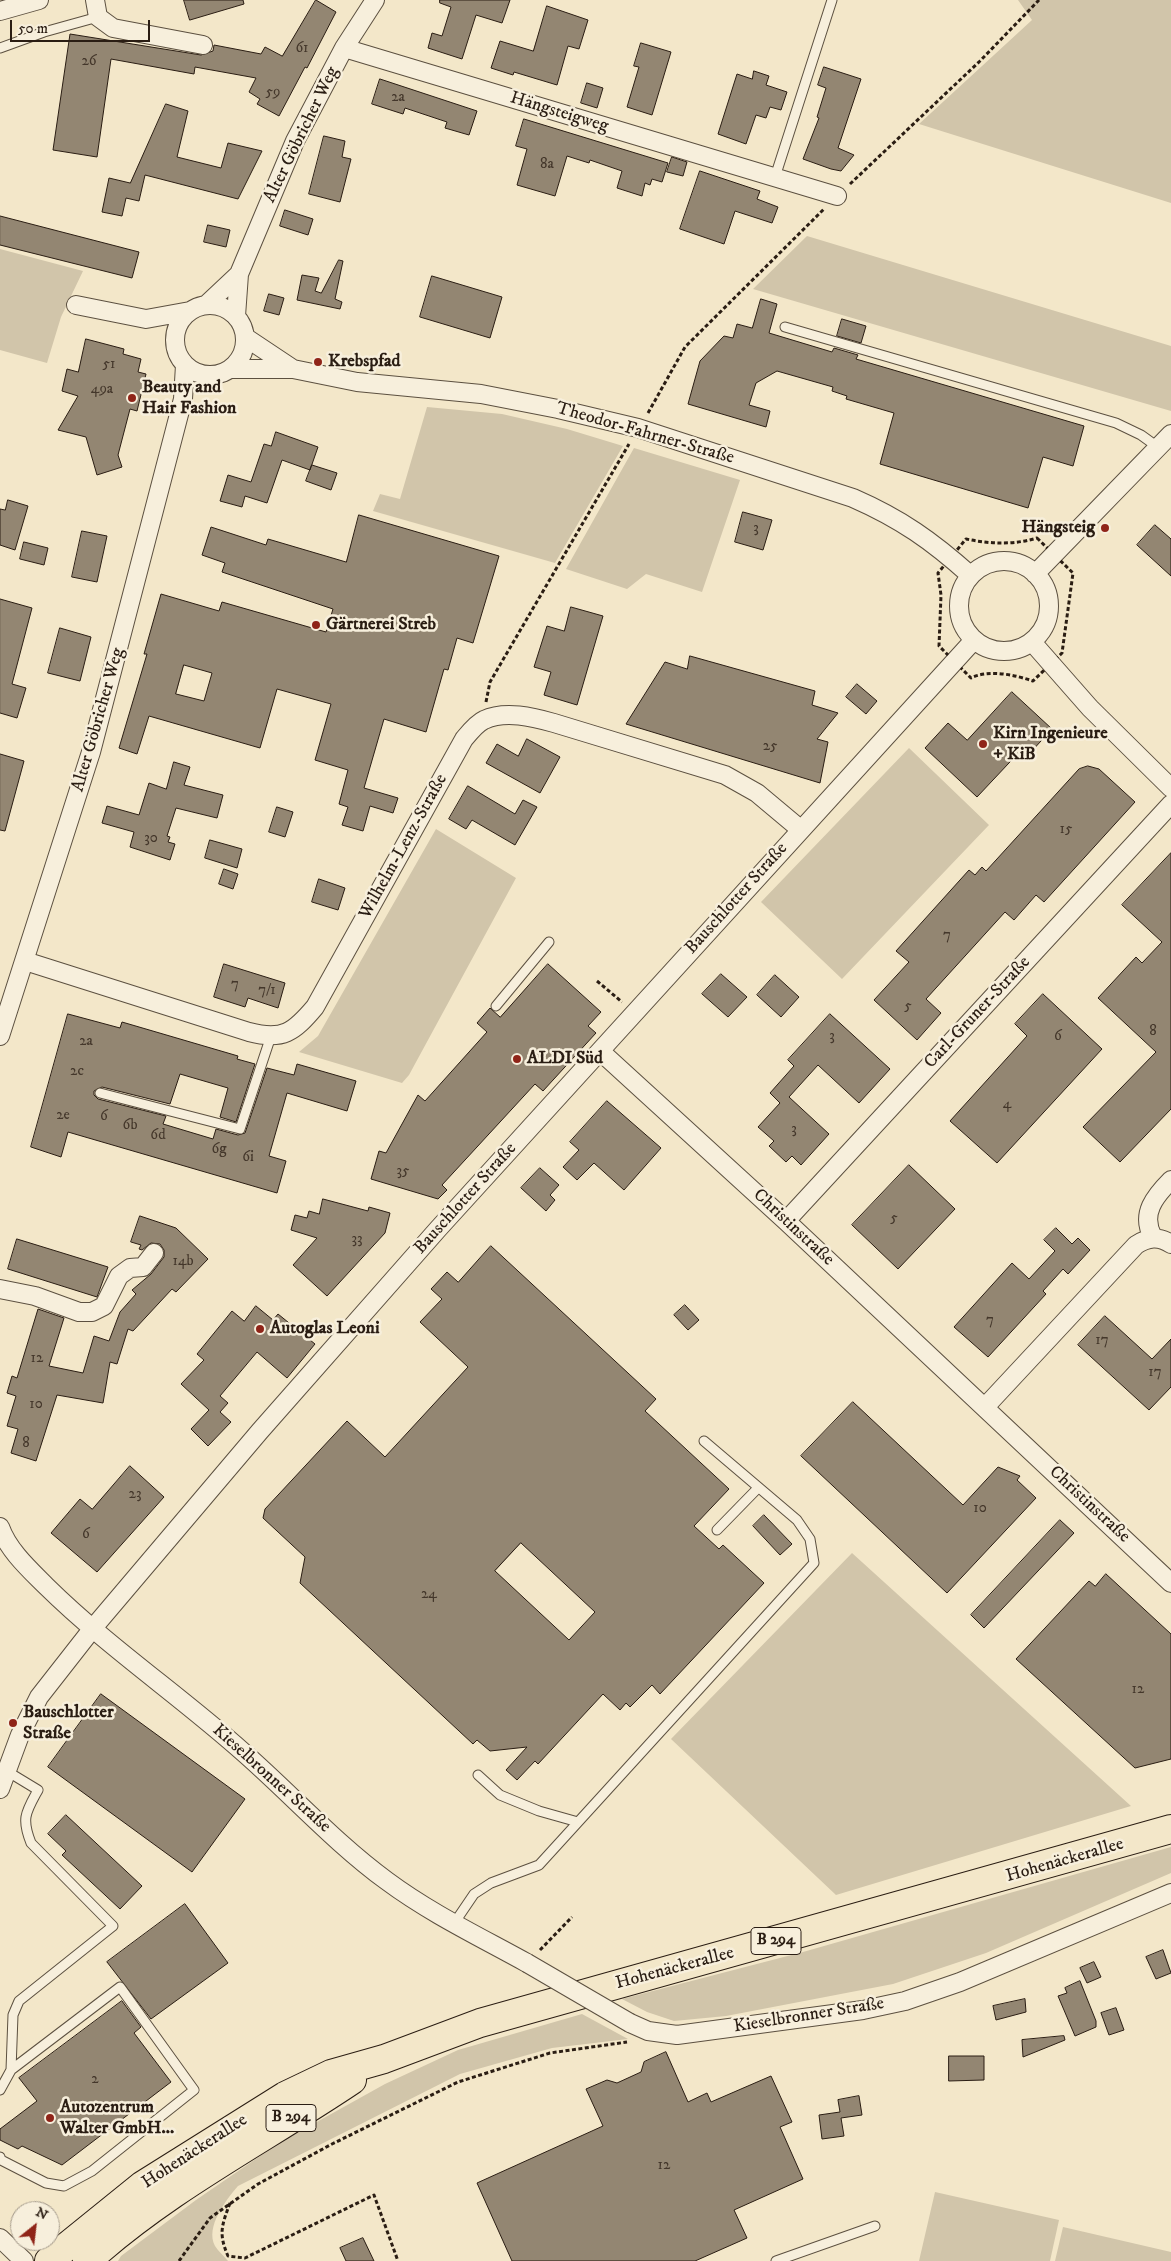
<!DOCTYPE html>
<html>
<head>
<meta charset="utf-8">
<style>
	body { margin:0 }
	#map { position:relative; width:1171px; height:2261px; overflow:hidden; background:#f3e7c9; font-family:"IM FELL DW Pica",serif }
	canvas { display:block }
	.north { position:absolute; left:10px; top:2201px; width:50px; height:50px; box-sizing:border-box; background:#f7efdc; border:1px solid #a59b8c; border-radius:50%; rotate:29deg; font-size:14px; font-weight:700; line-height:20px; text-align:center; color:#2a1d13 }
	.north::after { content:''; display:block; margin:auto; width:18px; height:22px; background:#8f2418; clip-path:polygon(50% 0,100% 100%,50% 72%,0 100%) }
	.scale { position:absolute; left:10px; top:20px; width:140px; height:22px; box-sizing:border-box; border:2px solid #2a1d13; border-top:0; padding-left:6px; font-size:15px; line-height:18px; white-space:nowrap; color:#2a1d13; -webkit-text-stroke:4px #f7efdc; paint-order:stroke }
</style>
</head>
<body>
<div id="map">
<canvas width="1171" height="2261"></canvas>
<div class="north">N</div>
<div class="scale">50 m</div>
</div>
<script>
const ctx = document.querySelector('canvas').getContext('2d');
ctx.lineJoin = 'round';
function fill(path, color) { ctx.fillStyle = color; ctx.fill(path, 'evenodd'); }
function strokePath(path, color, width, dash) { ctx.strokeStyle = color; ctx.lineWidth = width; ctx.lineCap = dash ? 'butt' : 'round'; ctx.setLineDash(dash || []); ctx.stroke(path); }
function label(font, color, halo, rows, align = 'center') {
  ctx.font = font + ' "IM FELL DW Pica",serif'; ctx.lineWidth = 5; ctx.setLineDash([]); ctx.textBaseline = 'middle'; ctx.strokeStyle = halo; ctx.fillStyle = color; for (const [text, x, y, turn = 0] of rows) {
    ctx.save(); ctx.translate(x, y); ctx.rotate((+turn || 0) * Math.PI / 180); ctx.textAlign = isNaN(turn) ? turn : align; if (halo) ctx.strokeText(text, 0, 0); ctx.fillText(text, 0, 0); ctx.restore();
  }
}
fill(new Path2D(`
	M1018,0H1171V203L919,124L1032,20Z
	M807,236L1171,346V411L753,289Z
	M0,249L83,271L61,317L47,363L0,350Z
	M427,407L502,414L567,429L623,446L555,563L373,511L380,494L400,499Z
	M634,448L740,480L702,592L646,574L627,589L566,569Z
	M909,748L989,825L842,979L761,902Z
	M436,829L516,878L409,1075L402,1083L299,1052L318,1036Z
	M852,1553L1131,1806L836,1895L671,1739Z
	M1171,1847V1873L986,1953L893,1984L726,2016L674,2021L647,2012L622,1999L803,1952Z
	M582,2014L628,2039L552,2048L460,2074L238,2186C226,2200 205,2227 215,2246C218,2251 224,2256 228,2261H118L121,2256L196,2200L279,2143L385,2084L458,2050Z
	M935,2192L1059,2220L1050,2261H919Z
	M1063,2227L1171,2252V2261H1055Z`), '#d1c5aa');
const building = new Path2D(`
	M184,0H243L244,4L190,20Z
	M316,0L336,12L307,68L305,67L279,116L257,104L260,99L249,92L256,78L195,67L194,74L111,59L97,157L53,150L70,34L201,55L213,51L214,45L261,54L265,47L282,56Z
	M440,0H510L502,23L476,15L462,59L428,48L432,33L442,36L451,7L440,3Z
	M547,6L588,20L579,49L568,46L557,85L514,72L513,75L491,68L500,41L533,51Z
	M641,43L671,52L652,115L627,107L639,67L634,66Z
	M824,67L861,79L838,148L854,155L841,171L831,169L803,159L819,118L817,117L826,88L818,85Z
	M754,71L769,76L766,85L787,92L781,110L770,107L766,118L756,115L746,144L718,134L737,74L752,79Z
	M380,79L477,111L469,135L445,128L447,122L405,108L403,114L372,104Z
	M587,83L603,88L597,108L581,103Z
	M166,104L188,111L177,157L221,168L228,143L262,151L238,199L145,175L139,201L126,198L122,216L102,212L109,178L130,183Z
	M524,119L668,163L662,182L652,179L650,185L645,183L642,196L617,188L622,171L590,160L589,163L567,156L555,196L517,185L527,149L516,146Z
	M324,136L345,141L342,157L351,159L340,202L309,194Z
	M672,157L687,162L683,176L667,172Z
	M700,171L760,191L757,199L778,207L772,223L735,211L724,244L680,229Z
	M285,210L313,219L308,235L280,226Z
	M0,216L139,252L132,278L0,245Z
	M208,225L230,230L226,247L204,242Z
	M339,260L343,261L335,299L342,302L340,309L297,300L302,275L319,278L315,291L321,293Z
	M432,276L502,297L490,338L420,317Z
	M269,294L284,298L279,315L264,311Z
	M761,299L777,304L769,333L832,352L834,348L858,355L856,359L1084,426L1073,466L1043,457L1028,508L880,464L894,413L846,399L847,396L832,391L833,387L777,371L756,383L749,405L770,411L766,427L688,404L700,361L724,336L733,338L737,324L752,328Z
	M842,319L866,326L861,343L837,336Z
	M86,339L124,349L123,354L141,359L138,372L146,374L137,411L130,409L118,455L122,467L97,475L86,437L58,430L78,396L62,391L67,369L78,372Z
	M276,432L318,447L310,470L282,460L267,503L245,496L242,507L220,501L228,475L251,482L264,444L271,446Z
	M312,465L337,473L331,490L306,481Z
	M8,500L28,506L15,550L0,545V509L5,510Z
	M743,512L772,520L763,550L735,542Z
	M359,515L499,556L473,643L457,638L448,670L444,669L426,732L384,719L364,788L398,798L393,813L370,806L363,831L342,825L348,807L339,804L348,770L315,760L331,704L277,689L260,748L149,716L137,754L119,748L147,654H144L161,594L219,611L222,602L326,632L333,609L222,572L225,563L202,555L211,527L266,545L268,539L346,562ZM184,665L212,673L204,701L176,694Z
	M1155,525L1171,539V576L1137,545Z
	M82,531L107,536L97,582L72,577Z
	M24,542L48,548L44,565L20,559Z
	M0,599L32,608L12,684L26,688L17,718L0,713Z
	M571,607L603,616L577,705L544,695L551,672L534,667L547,626L564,631Z
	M60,628L91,637L80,681L48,673Z
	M690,656L815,691L812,705L838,713L817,739L828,742L820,783L626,724L665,662L687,669Z
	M857,684L877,701L866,714L846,697Z
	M1012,692L1052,729L1030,753L1024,747L977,797L925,748L948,723L967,740Z
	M527,739L560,757L540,793L486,763L497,744L518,756Z
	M0,754L24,761L5,831L0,830Z
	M174,762L190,767L184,785L223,795L217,818L176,808L167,836L170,837L168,842L175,844L170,860L130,847L134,832L102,823L107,806L139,815L149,783L166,789Z
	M1088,766L1099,769L1135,802L1044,902L1036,895L1014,920L1005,912L926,999L941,1013L917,1040L874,1000L909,962L896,951L969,870L975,875L982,867L986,871L1079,769Z
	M468,786L515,814L523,800L537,807L515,845L472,820L466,829L449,819Z
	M277,807L293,812L285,837L269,832Z
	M210,840L242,849L237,868L205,858Z
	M1171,853V1109L1120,1162L1083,1127L1156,1052L1098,998L1136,957L1142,963L1162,942L1122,905Z
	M224,869L238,874L233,889L219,884Z
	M319,879L345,888L338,910L312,902Z
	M224,964L285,983L278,1008L248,998L245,1007L214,997Z
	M548,964L601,1012L588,1026L596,1033L543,1091L535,1084L442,1185L447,1190L438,1199L371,1179L379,1151L386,1153L418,1095L425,1101L487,1032L477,1023L490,1008L500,1017Z
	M721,974L747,997L728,1017L702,994Z
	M775,975L799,997L781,1017L757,995Z
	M1043,994L1102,1049L997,1163L950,1121L1027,1036L1015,1024Z
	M68,1014L120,1028L122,1022L238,1056L237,1059L255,1064L236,1122L220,1117L228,1088L180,1074L170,1104L102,1087L94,1091V1095L98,1099L166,1116L163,1124L213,1139L216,1129L238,1135L245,1133L267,1068L294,1075L297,1064L356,1081L347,1111L287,1093L269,1156L286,1161L277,1193L68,1132L61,1157L31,1147Z
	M830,1014L890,1069L859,1103L818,1065L789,1097L829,1134L801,1165L792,1156L786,1162L769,1146L774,1141L758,1127L780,1103L770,1093L794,1066L788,1060Z
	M607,1101L661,1148L624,1190L594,1163L577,1180L563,1167L579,1150L570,1142Z
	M909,1165L955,1209L898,1269L852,1225Z
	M540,1168L559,1185L550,1195L555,1200L546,1211L521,1188Z
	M323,1199L368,1211L369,1207L390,1213L385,1233L327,1296L293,1265L317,1238L291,1230L295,1215L307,1218L309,1211L319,1214Z
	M140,1216L176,1228L208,1259L176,1292L172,1289L133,1331L128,1329L117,1364L110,1362L103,1403L57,1395L36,1461L11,1453L18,1429L7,1426L16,1396L7,1393L12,1376L17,1378L38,1309L64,1318L49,1366L83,1373L94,1336L109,1341L120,1312L136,1294L132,1290L151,1274L164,1257V1250L160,1244L151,1243L142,1250L139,1249L141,1245L131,1242Z
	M1056,1228L1072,1244L1078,1238L1090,1250L1068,1274L1063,1269L1043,1291L1046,1294L988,1357L954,1327L1012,1263L1029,1279L1055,1251L1044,1240Z
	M17,1239L108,1267L97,1297L8,1269Z
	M491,1246L656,1399L645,1411L729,1489L694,1526L719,1549L723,1545L764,1583L660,1694L652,1685L630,1707L626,1703L620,1710L603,1694L538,1764L535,1761L517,1780L506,1770L527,1747L490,1751L477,1740L473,1744L300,1583L305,1557L263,1518L265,1509L347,1421L385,1457L468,1367L420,1322L442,1299L431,1289L447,1272L458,1282ZM521,1543L595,1612L569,1640L495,1571Z
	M685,1305L699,1320L688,1330L674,1315Z
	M256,1306L273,1320L278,1314L315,1344L287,1378L257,1352L220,1396L228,1403L220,1412L231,1422L208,1446L191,1429L209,1410L181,1384L204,1360L197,1354L232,1311L244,1321Z
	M1105,1316L1152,1359L1171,1339V1387L1149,1410L1078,1345Z
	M853,1402L963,1505L998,1467L1020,1476L1017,1480L1036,1498L947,1593L801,1456Z
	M130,1466L164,1497L97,1572L51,1533L80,1499L92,1509Z
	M764,1515L792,1544L780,1555L753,1526Z
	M1060,1520L1074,1533L984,1628L971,1615Z
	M1106,1574L1171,1634V1759L1135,1768L1016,1659L1089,1581L1095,1586Z
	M101,1694L245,1799L192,1872L48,1767Z
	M66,1815L142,1886L120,1909L62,1855L66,1851L48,1834Z
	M185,1904L228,1963L151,2019L107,1962Z
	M1163,1950L1171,1973L1156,1979L1146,1957Z
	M1094,1962L1101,1977L1087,1983L1080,1968Z
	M1080,1981L1096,2021V2027L1075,2036L1058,1996L1067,1993L1065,1988Z
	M1025,1999L1026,2012L996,2020L993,2006Z
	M122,2001L141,2027L134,2033L171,2082L62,2165L22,2146L18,2149L0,2140V2129L37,2101L19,2078Z
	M1116,2008L1124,2030L1109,2035L1101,2013Z
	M1064,2036L1065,2040L1023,2057L1022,2040Z
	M666,2052L688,2102L707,2093L711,2102L771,2076L792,2122L780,2127L803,2179L734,2210L747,2238L695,2261H512L477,2183L603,2126L586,2089L607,2080L617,2083L641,2072L644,2062Z
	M949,2056H984V2080L949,2081Z
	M859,2096L862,2115L841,2118L844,2136L822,2139L819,2115L840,2112L838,2100Z
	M363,2238L374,2261H346L340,2248Z`);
fill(building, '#938672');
strokePath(building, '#2a1d13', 1);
const lane = new Path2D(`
	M0,48L44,32L98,17
	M775,177L832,0
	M785,327L1116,423L1141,435L1159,448
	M496,1006L549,942
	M100,1093L240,1129L271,1036
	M717,1530L758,1488
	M5,1770L38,1790C26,1812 21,1818 31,1843L113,1926L19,2001L13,2015L11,2070
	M478,1775L500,1795L539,1811L578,1822
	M455,1922L474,1894L491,1883L539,1865L814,1563L810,1539L797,1520L704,1441
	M0,2090L11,2070L120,1987L194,2090L92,2171L64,2186L46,2183L1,2160L0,2157
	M776,2261L875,2226`);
const street = new Path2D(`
	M95,0L98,17L113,28L203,45
	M0,11L39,0
	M344,48L837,196
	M175 340a35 35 0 1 1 70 0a35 35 0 1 1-70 0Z
	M76,305L146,319L190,311
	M206,305L239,274
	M236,316L239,274L295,141L344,48L375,0
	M245,337L293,369
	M231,369H293L357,382L481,394L558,409L638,428L853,498C901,519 932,541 970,575
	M959 606a45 45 0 1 1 90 0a45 45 0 1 1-90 0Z
	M1035,574L1171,434
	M1032,642L1090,708L1171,788
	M25,961L249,1032C283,1041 294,1032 315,1007L464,739C469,733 477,723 484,720C505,710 533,717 554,723L725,775L757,793L800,829
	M0,1036L91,752L183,399L185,365
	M600,1051L786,1221L1171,1583
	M786,1221L1171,804
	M1153,1237C1140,1214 1155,1196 1171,1180
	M0,1289L35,1296L79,1312H92L104,1306L119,1276L130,1268L143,1267L154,1253
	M985,1407L1136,1245C1148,1237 1159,1236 1171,1244
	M0,1527C8,1550 29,1569 46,1586C108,1647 179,1695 243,1752C291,1794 335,1843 387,1881C430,1913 480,1937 527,1963
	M0,1789L20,1735L39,1697L93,1628L260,1431L438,1229L974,640
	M630,2023L648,2031L677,2035L863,2010L905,2001L960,1982L1171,1893
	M0,2238L24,2261`);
const primary = new Path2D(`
	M49,2261L143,2185L285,2096L331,2074L384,2059L480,2023L1171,1829
	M87,2261C166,2189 263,2140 352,2080`);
strokePath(lane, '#5c5040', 11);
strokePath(street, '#5c5040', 20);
strokePath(primary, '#2a1d13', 30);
strokePath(new Path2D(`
	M850,184L980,61L1039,0
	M648,413L685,347L824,209
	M1037,538L1073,573L1062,653L1033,681C1015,675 989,669 971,678L939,646L941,595L938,573L966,539C990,544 1014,545 1037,538Z
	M486,702L490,682L629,444
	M597,981L622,1002
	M540,1950L572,1917
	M230,2203C222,2225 218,2233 228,2256L245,2258L374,2195L398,2261
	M179,2261L210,2218L258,2184L332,2144L458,2082L550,2053L627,2042`), '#2a1d13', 3, [4, 2.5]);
strokePath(lane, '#f7efdc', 9);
strokePath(street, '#f7efdc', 18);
strokePath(primary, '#f3e7c9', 28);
const streetBridge = new Path2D(`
	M527,1963L630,2023`);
strokePath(streetBridge, '#5c5040', 20, []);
strokePath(streetBridge, '#f7efdc', 18);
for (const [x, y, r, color] of [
	[318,362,5,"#8f2418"],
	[132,398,5,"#8f2418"],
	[1105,528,5,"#8f2418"],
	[316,625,5,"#8f2418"],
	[983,744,5,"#8f2418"],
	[517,1059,5,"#8f2418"],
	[260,1329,5,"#8f2418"],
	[13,1723,5,"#8f2418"],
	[50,2118,5,"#8f2418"]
]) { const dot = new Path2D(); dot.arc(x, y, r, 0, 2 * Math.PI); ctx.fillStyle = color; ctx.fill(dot); strokePath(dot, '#f7efdc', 2); }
label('15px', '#44372b', null, [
	["61",302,49],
	["26",89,62],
	["59",273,93],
	["2a",398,98],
	["8a",547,165],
	["51",109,365],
	["49a",102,390],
	["3",756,529],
	["25",770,747],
	["15",1066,830],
	["30",151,839],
	["7",947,936],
	["7",235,985],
	["7/1",267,991],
	["5",908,1007],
	["8",1153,1032],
	["3",832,1037],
	["6",1058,1037],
	["2a",86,1042],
	["2c",77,1072],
	["4",1007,1105],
	["2e",63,1116],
	["6",104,1117],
	["6b",130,1126],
	["3",794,1130],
	["6d",158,1136],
	["6g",219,1150],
	["6i",248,1158],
	["35",403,1172],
	["5",894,1219],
	["33",357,1240],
	["14b",183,1262],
	["7",990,1321],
	["17",1102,1341],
	["12",37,1359],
	["17",1155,1373],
	["10",36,1405],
	["8",26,1444],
	["23",135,1495],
	["10",980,1509],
	["6",86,1535],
	["24",429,1595],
	["12",1138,1690],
	["2",95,2080],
	["12",664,2166]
]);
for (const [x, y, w] of [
	[776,1941,50],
	[291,2118,50]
]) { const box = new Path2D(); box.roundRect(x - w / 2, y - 13.5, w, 27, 4); ctx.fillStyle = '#f7efdc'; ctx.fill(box); strokePath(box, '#2a1d13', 1); }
label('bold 16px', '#2a1d13', null, [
	["B 294",776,1941],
	["B 294",291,2118]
]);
label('18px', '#2a1d13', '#f7efdc', [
	["Hängsteigweg",559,113,17],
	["Alter Göbricher Weg",302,135,-64],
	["Theodor-Fahrner-Straße",645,434,16],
	["Alter Göbricher Weg",99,720,-74],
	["Wilhelm-Lenz-Straße",404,847,-61],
	["Bauschlotter Straße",737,899,-48],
	["Carl-Gruner-Straße",978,1013,-47],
	["Bauschlotter Straße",466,1199,-48],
	["Christinstraße",793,1228,43],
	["Christinstraße",1089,1505,43],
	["Kieselbronner Straße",271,1779,42],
	["Hohenäckerallee",1065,1861,-16],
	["Hohenäckerallee",675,1969,-15],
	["Kieselbronner Straße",809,2016,-9],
	["Hohenäckerallee",195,2152,-33]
]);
label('bold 18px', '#2a1d13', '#f7efdc', [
	["Krebspfad",328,362],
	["Beauty and",142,388],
	["Hair Fashion",142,409],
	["Hängsteig",1095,528,"right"],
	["Gärtnerei Streb",326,625],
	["Kirn Ingenieure",993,734],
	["+ KiB",993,755],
	["ALDI Süd",527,1059],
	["Autoglas Leoni",270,1329],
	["Bauschlotter",23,1713],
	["Straße",23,1734],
	["Autozentrum",60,2108],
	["Walter GmbH...",60,2129]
], 'left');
</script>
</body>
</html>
